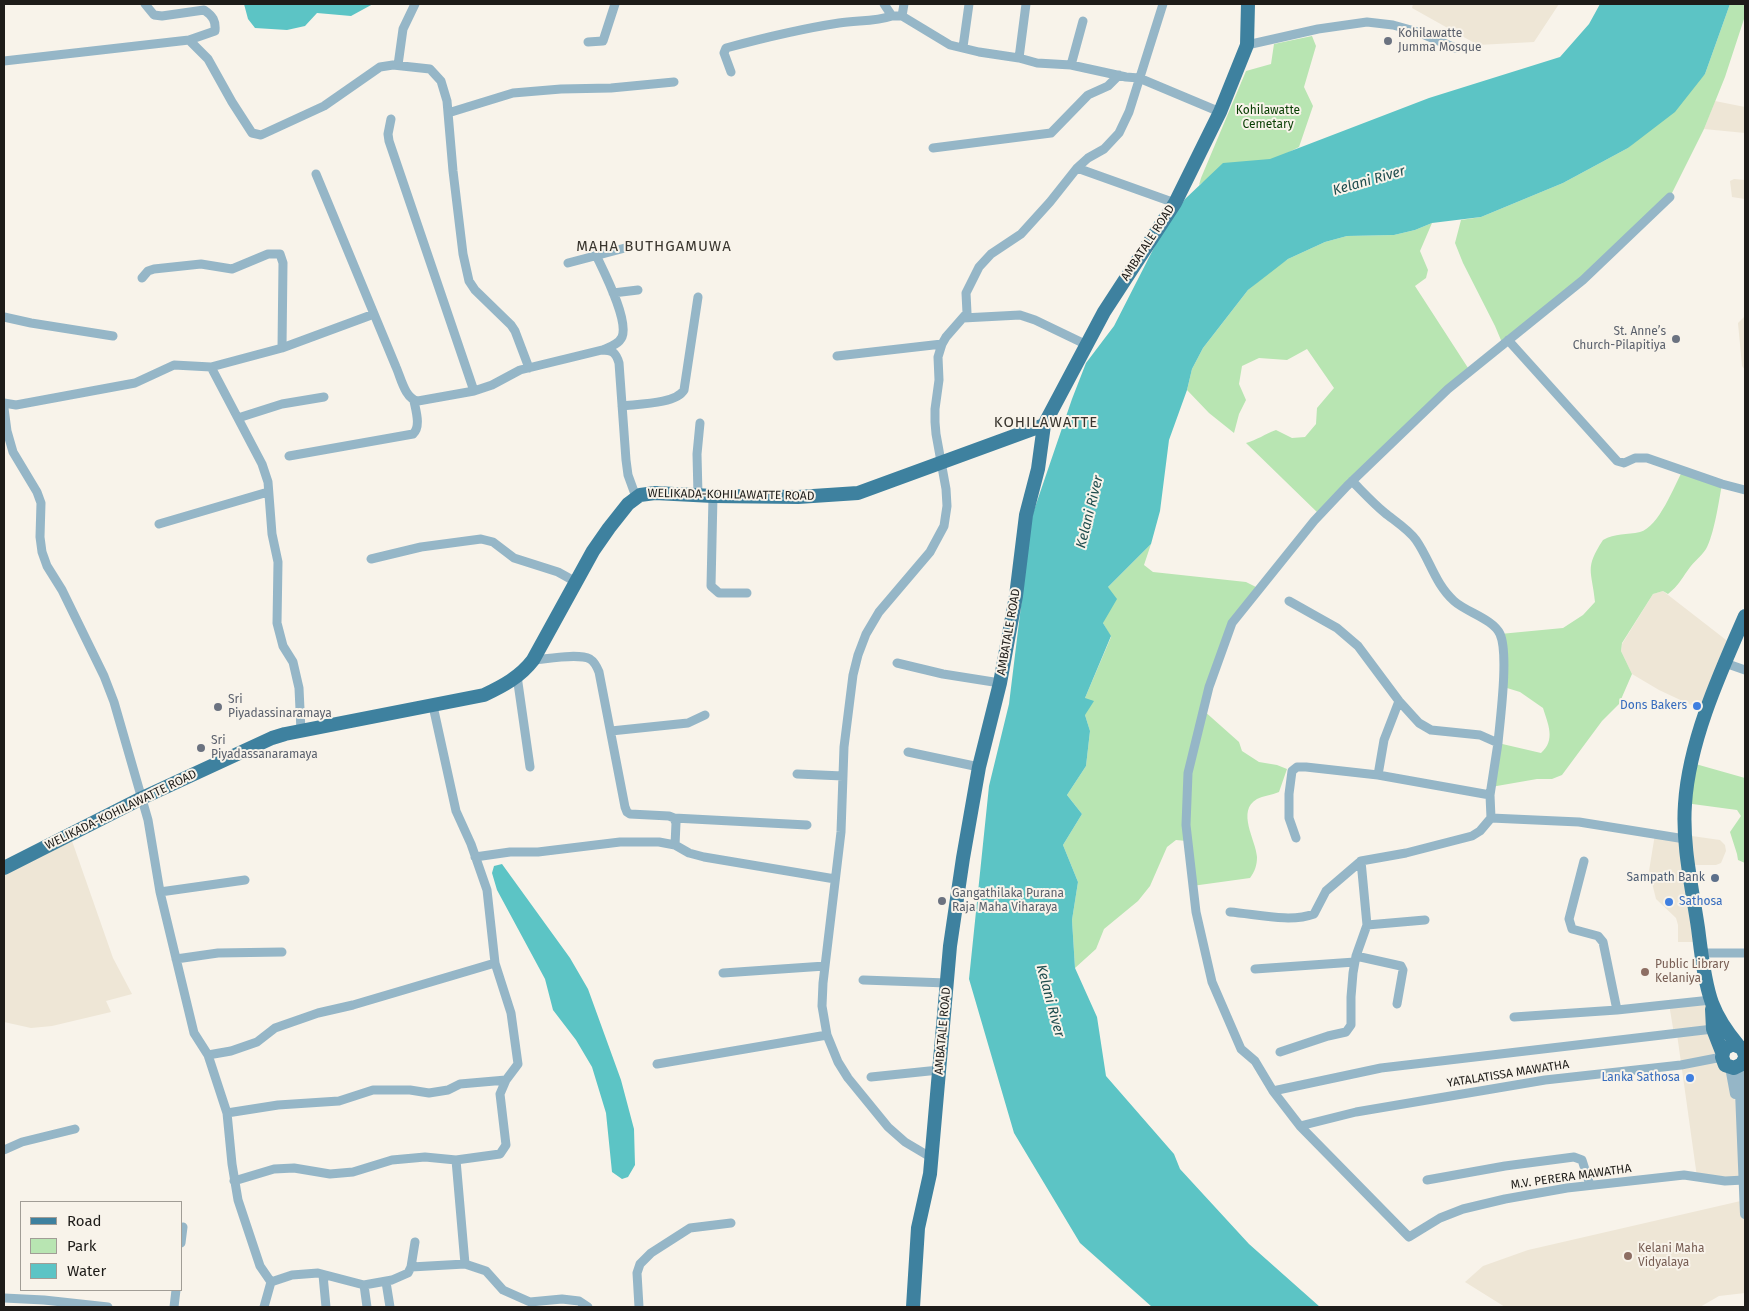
<!DOCTYPE html>
<html>
<head>
<meta charset="utf-8">
<style>
	body { margin:0 }
	#map { position:relative; width:1749px; height:1311px; overflow:hidden; background:#f8f3ea; font-family:"Fira Sans",sans-serif }
	canvas { display:block }
	.frame { position:absolute; inset:0; border:5px solid #1e1c19; pointer-events:none }
	.legend { position:absolute; left:20px; top:1201px; width:162px; height:90px; box-sizing:border-box; background:#f8f3ea; border:1px solid #a19d96; margin:0; padding:6px 9px; list-style:none; font-size:15px; color:#1e1c19 }
	.legend li { display:flex; align-items:center; gap:10px; height:25px }
	.legend b { width:25px; border:1px solid #a19d96 }
</style>
</head>
<body>
<div id="map">
<canvas width="1749" height="1311"></canvas>
<div class="frame"></div>
<ul class="legend">
<li><b style="height:6px;background:#3e819f"></b>Road</li>
<li><b style="height:14px;background:#b8e5b2"></b>Park</li>
<li><b style="height:14px;background:#5cc4c5"></b>Water</li>
</ul>
</div>
<script>
const ctx = document.querySelector('canvas').getContext('2d');
ctx.lineJoin = 'round';
function fill(path, color) { ctx.fillStyle = color; ctx.fill(path, 'evenodd'); }
function strokePath(path, color, width, dash) { ctx.strokeStyle = color; ctx.lineWidth = width; ctx.lineCap = dash ? 'butt' : 'round'; ctx.setLineDash(dash || []); ctx.stroke(path); }
function label(font, color, halo, rows, align = 'center') {
  ctx.font = font + ' "Fira Sans",sans-serif'; ctx.lineWidth = 4; ctx.setLineDash([]); ctx.textBaseline = 'middle'; ctx.strokeStyle = halo; ctx.fillStyle = color; for (const [text, x, y, turn = 0] of rows) {
    ctx.save(); ctx.translate(x, y); ctx.rotate((+turn || 0) * Math.PI / 180); ctx.textAlign = isNaN(turn) ? turn : align; if (halo) ctx.strokeText(text, 0, 0); ctx.fillText(text, 0, 0); ctx.restore();
  }
}
fill(new Path2D(`
	M1413,4H1559L1534,42L1478,45L1412,8Z
	M1715,101L1745,107V133L1704,129Z
	M1734,179L1745,180V199L1732,197L1730,181Z
	M1745,316V370L1742,366L1738,323Z
	M1663,591L1730,643L1706,712L1659,690L1632,674L1621,651L1622,644L1653,594Z
	M1655,834L1685,835L1720,840L1725,845L1726,851L1721,863L1716,865H1689L1700,942H1678V925L1676,918L1656,899L1649,871Z
	M71,838L113,958L132,994L106,1001L111,1012L52,1026L31,1028L4,1022V872Z
	M1711,1000L1730,1067L1740,1120L1744,1180L1697,1177L1677,1034H1674L1669,1004Z
	M1745,1200V1293L1719,1296L1700,1307H1505L1465,1282L1483,1266L1528,1250Z`), '#eee6d6');
fill(new Path2D(`
	M1730,4H1745L1744,19L1725,77L1704,129L1670,197L1583,280L1503,345L1495,326L1463,263L1455,243L1461,220L1481,217L1563,183L1628,148L1705,74Z
	M1312,36L1316,46L1304,87L1313,106L1299,147L1272,161L1226,167L1199,185L1201,178L1246,71L1271,64L1274,44Z
	M1432,223L1420,251L1428,270L1426,278L1415,286L1470,371L1320,515L1246,443C1257,440 1265,434 1276,430L1292,438L1305,437L1316,424L1317,408L1334,388L1307,349L1287,360L1259,358L1242,366L1239,384L1246,400L1239,414L1234,433L1209,413L1187,390L1192,369L1203,348L1248,290L1273,269L1288,259L1325,242L1347,236L1394,235L1415,230Z
	M1683,470L1722,484C1719,501 1714,535 1706,549C1701,557 1693,562 1688,570C1680,581 1679,585 1668,594L1663,591L1653,594L1622,643L1621,651L1632,674L1619,704L1602,721L1562,775L1552,779H1537L1491,787L1498,743L1541,753C1556,740 1548,724 1543,708L1520,692L1507,688L1500,634L1563,628L1583,615L1595,602C1592,570 1584,569 1603,540C1615,533 1627,535 1640,532C1659,527 1674,486 1683,470Z
	M1151,544L1144,565L1153,572L1246,582L1260,589L1232,623L1203,710L1239,742L1242,751L1259,762L1277,765L1287,769L1279,792C1272,795 1263,796 1257,799C1236,811 1256,840 1257,857C1257,865 1255,871 1250,878L1192,886L1187,841L1176,840L1167,847L1150,886L1138,901L1104,929L1096,949L1075,968L1072,920L1078,882L1063,845L1082,814L1067,795L1086,766L1090,731L1085,715V698L1111,637L1103,623L1108,587Z
	M1692,763L1745,778V863L1738,860L1737,854L1730,832L1741,816L1737,810L1685,803Z`), '#b8e5b2');
fill(new Path2D(`
	M244,4H373L351,16L317,13L305,26L287,30L255,28L248,19Z
	M1600,4H1730L1705,74L1675,112L1628,148L1563,183L1481,217L1432,223L1415,230L1394,235L1347,236L1325,242L1288,259L1248,290L1203,348L1192,369L1187,390L1169,440L1160,511L1151,544L1108,587L1117,599L1103,623L1111,636L1085,698L1094,701L1085,715L1090,731L1086,766L1067,795L1082,814L1063,845L1078,882L1072,920L1075,968L1097,1017L1106,1076L1174,1154L1180,1169L1249,1244L1320,1307H1152L1080,1243L1014,1133L969,979L989,786L1009,704L1032,516L1072,399L1086,363L1114,326L1161,234L1185,199L1223,163L1270,159L1429,98L1560,57L1589,24Z
	M502,864L570,958L588,989L621,1080L634,1129L635,1165L628,1177L622,1179L612,1172L606,1113L592,1067L576,1040L553,1010L545,979L497,890L492,873L494,866Z`), '#5cc4c5');
strokePath(new Path2D(`
	M145,4L154,15L162,16L204,10C213,16 216,21 215,31L189,40
	M884,4L892,16H902L950,45L979,52L1019,58L1037,63L1071,65L1126,77L1139,78L1220,112
	M902,16L904,4
	M588,42L603,41L615,4
	M1247,45L1318,29L1367,22L1393,25L1418,32L1455,48
	M963,47L969,4
	M1019,58L1026,4
	M4,61L189,40L208,59L232,102L252,133L261,135L324,106L380,67L393,65L430,69L441,81L447,101L453,171L463,254L469,281L475,290L511,325L515,331L529,368
	M398,65L403,29L415,4
	M1071,65L1083,21
	M731,72L724,53L726,48C763,38 800,29 839,23C857,20 874,22 892,16
	M448,113L513,93L561,89L611,88L674,82
	M391,119L388,134L389,141L474,391
	M933,148L1051,133L1088,95L1108,86L1119,75
	M1077,168L1175,203
	M316,174L396,367C401,378 405,399 418,401L474,391L492,385L520,370L602,350C613,350 616,353 619,363L626,460L628,475L636,497
	M1670,197L1583,280L1448,389L1347,486L1314,521L1232,623L1209,687L1188,773L1186,825L1196,912L1212,982L1241,1049L1255,1061L1273,1091L1300,1126L1409,1237L1440,1218L1463,1209L1505,1199L1567,1188L1684,1175L1725,1181L1744,1180
	M596,255C604,272 629,320 622,337C619,344 610,347 603,350
	M568,263L625,248
	M142,278L148,271L154,269L201,264L232,269L268,254H280L283,263L282,348
	M613,293L638,290
	M4,317L31,323L113,336
	M963,318L1020,315L1035,320L1087,345
	M1508,340L1617,461L1624,463L1635,458H1647L1722,484L1745,490
	M837,356L942,344
	M211,367L282,348L374,314
	M4,403L16,405L135,383L174,365L211,367L262,464L268,482L272,534L278,562L277,623L283,646L293,662L299,688L301,731
	M622,406C638,404 676,404 684,390L698,297
	M4,408L7,431L13,452L37,492L41,503L40,537L42,552L47,566L62,590L104,676L114,702L148,820L160,892L194,1033L208,1055L227,1113L232,1164L238,1200L260,1266L271,1282L264,1307
	M238,418L282,404L324,397
	M289,456L413,434C421,427 416,411 414,401
	M1352,481C1363,492 1373,503 1385,513C1395,521 1409,530 1416,540C1430,560 1435,584 1454,601C1466,612 1493,619 1500,634C1509,654 1500,720 1498,743
	M698,495L697,454L700,423
	M713,496L711,586L719,593H747
	M159,524L268,492
	M371,559L421,547L481,539L493,542L514,558L558,572L576,582
	M1289,601L1337,628L1358,646L1399,701L1419,723L1431,730L1480,735L1498,743L1490,795L1491,818
	M533,660C547,659 578,653 590,659C595,662 597,667 599,672L625,807L627,812L630,814L669,816L674,818L676,823L675,845
	M897,663L943,674L1000,683
	M1725,663L1745,670
	M517,676L530,767
	M611,731L688,723L705,715
	M908,752L979,767
	M797,774L843,776
	M1378,775L1490,795
	M674,818L807,825
	M1296,838L1289,818V794L1292,771L1297,767H1306L1378,775L1384,740L1399,701
	M475,857L510,852H538L620,842H659L675,845L689,853L704,857L835,879
	M1584,861L1569,919L1572,929L1598,936L1603,942L1617,1010
	M160,892L245,880
	M1230,912C1256,914 1290,923 1314,914L1326,891L1361,861
	M1367,925L1425,920
	M1702,953H1745
	M1356,956L1401,966L1403,970L1397,1004
	M176,959L218,953L282,952
	M1255,969L1355,962
	M723,973L825,966
	M863,980L947,983
	M1514,1017L1617,1010L1711,1000
	M1280,1052L1328,1036L1346,1032L1351,1025V997L1353,973L1356,956L1367,925L1361,861L1406,853L1472,836L1480,831L1491,818L1579,822L1685,839
	M208,1055L231,1051L257,1042L275,1028L318,1013L353,1005L495,963
	M657,1064L827,1035
	M871,1077L939,1070
	M1273,1091L1381,1068L1713,1029
	M227,1113L278,1105L339,1101L373,1090H410L429,1093L448,1090L460,1084L506,1080
	M1300,1126L1356,1112L1545,1080L1681,1065L1722,1057
	M4,1150L22,1142L75,1129
	M932,1158L905,1142L888,1127L848,1078L838,1062L827,1035L822,1006L823,983L841,832L844,747L853,675L858,655L866,634L879,612L930,552L944,526L947,506L946,489L936,434L935,422V409L939,380L938,357L942,344L946,337L967,313L966,293L979,267L991,254L1021,234L1050,202L1077,168L1088,158L1104,149L1119,133L1129,112L1163,4
	M456,1160L465,1264
	M1427,1180L1505,1166L1574,1157L1582,1160L1590,1185
	M234,1181L274,1169L294,1168L330,1174L353,1172L392,1160L425,1157L456,1160L500,1154L506,1145L500,1094L506,1080L518,1064L511,1013L495,963L487,890L471,844L456,811L433,706
	M181,1243L183,1227
	M411,1267L465,1264L486,1271L503,1290L530,1302L562,1299L579,1301L588,1307
	M323,1275L326,1307
	M271,1282L292,1275L318,1273L364,1285L392,1280L408,1273L411,1267L415,1242
	M386,1282L390,1307
	M364,1285L367,1307
	M4,1298L44,1300L108,1307
	M174,1307L176,1290
	M639,1307L637,1273L640,1264L651,1253L690,1228L731,1223`), '#95b6c7', 9);
strokePath(new Path2D(`
	M1730,1067L1735,1094
	M1739,1067L1745,1214`), '#95b6c7', 10);
strokePath(new Path2D(`
	M4,868L142,798L272,738L285,734L484,695C503,686 520,677 533,660L593,551L609,528L628,504L640,495L655,493L713,496L798,497L858,493L1044,425
	M1712,1009L1713,1029L1722,1052
	M1738,1045C1727,1032 1718,1019 1712,1003C1704,981 1701,951 1698,928C1692,887 1682,845 1685,804C1689,741 1720,673 1745,616
	M1745,1055L1742,1048L1733,1044L1724,1049L1722,1057L1725,1065L1734,1068L1742,1064L1745,1058
	M913,1307L918,1228L930,1174L950,946L963,858L979,767L1000,683L1016,596L1026,515L1038,469L1044,425L1104,312L1175,203L1220,112L1247,45L1248,4`), '#3e819f', 14);
for (const [x, y, r, color] of [
	[1388,41,5,"#6b7280"],
	[1676,339,5,"#6b7280"],
	[1697,706,5,"#3f7fe0"],
	[218,707,5,"#6b7280"],
	[201,748,5,"#6b7280"],
	[1715,878,5,"#5c6f8a"],
	[942,901,5,"#6b7280"],
	[1669,902,5,"#3f7fe0"],
	[1645,972,5,"#8d6e63"],
	[1690,1078,5,"#3f7fe0"],
	[1628,1256,5,"#8d6e63"]
]) { const dot = new Path2D(); dot.arc(x, y, r, 0, 2 * Math.PI); ctx.fillStyle = color; ctx.fill(dot); strokePath(dot, '#f8f3ea', 2); }
label('12px', '#5b616d', '#f8f3ea', [
	["Kohilawatte",1398,34],
	["Jumma Mosque",1398,48],
	["St. Anne’s",1666,332,"right"],
	["Church-Pilapitiya",1666,346,"right"],
	["Sri",228,700],
	["Piyadassinaramaya",228,714],
	["Sri",211,741],
	["Piyadassanaramaya",211,755],
	["Gangathilaka Purana",952,894],
	["Raja Maha Viharaya",952,908]
], 'left');
label('12px', '#083e03', '#f8f3ea', [
	["Kohilawatte",1268,111],
	["Cemetary",1268,125]
]);
label('12px', '#1e1c19', '#f8f3ea', [
	["AMBATALE ROAD",1148,243,-57],
	["WELIKADA-KOHILAWATTE ROAD",731,495,1],
	["AMBATALE ROAD",1009,632,-80],
	["WELIKADA-KOHILAWATTE ROAD",121,810,-26],
	["AMBATALE ROAD",943,1031,-85],
	["YATALATISSA MAWATHA",1508,1074,-9],
	["M.V. PERERA MAWATHA",1571,1177,-8]
]);
label('12px', '#366cbe', '#f8f3ea', [
	["Dons Bakers",1687,706],
	["Sathosa",1679,902,"left"],
	["Lanka Sathosa",1680,1078]
], 'right');
label('12px', '#4e5e75', '#f8f3ea', [
	["Sampath Bank",1705,878]
], 'right');
label('12px', '#785e54', '#f8f3ea', [
	["Public Library",1655,965],
	["Kelaniya",1655,979],
	["Kelani Maha",1638,1249],
	["Vidyalaya",1638,1263]
], 'left');
label('italic 14px', '#204e4f', '#f8f3ea', [
	["Kelani River",1369,181,-16],
	["Kelani River",1090,512,-76],
	["Kelani River",1050,1001,75]
]);
ctx.letterSpacing = '1px';
label('15px', '#3a362f', '#f8f3ea', [
	["MAHA BUTHGAMUWA",654,247],
	["KOHILAWATTE",1046,423]
]);
ctx.letterSpacing = '0px';
</script>
</body>
</html>
